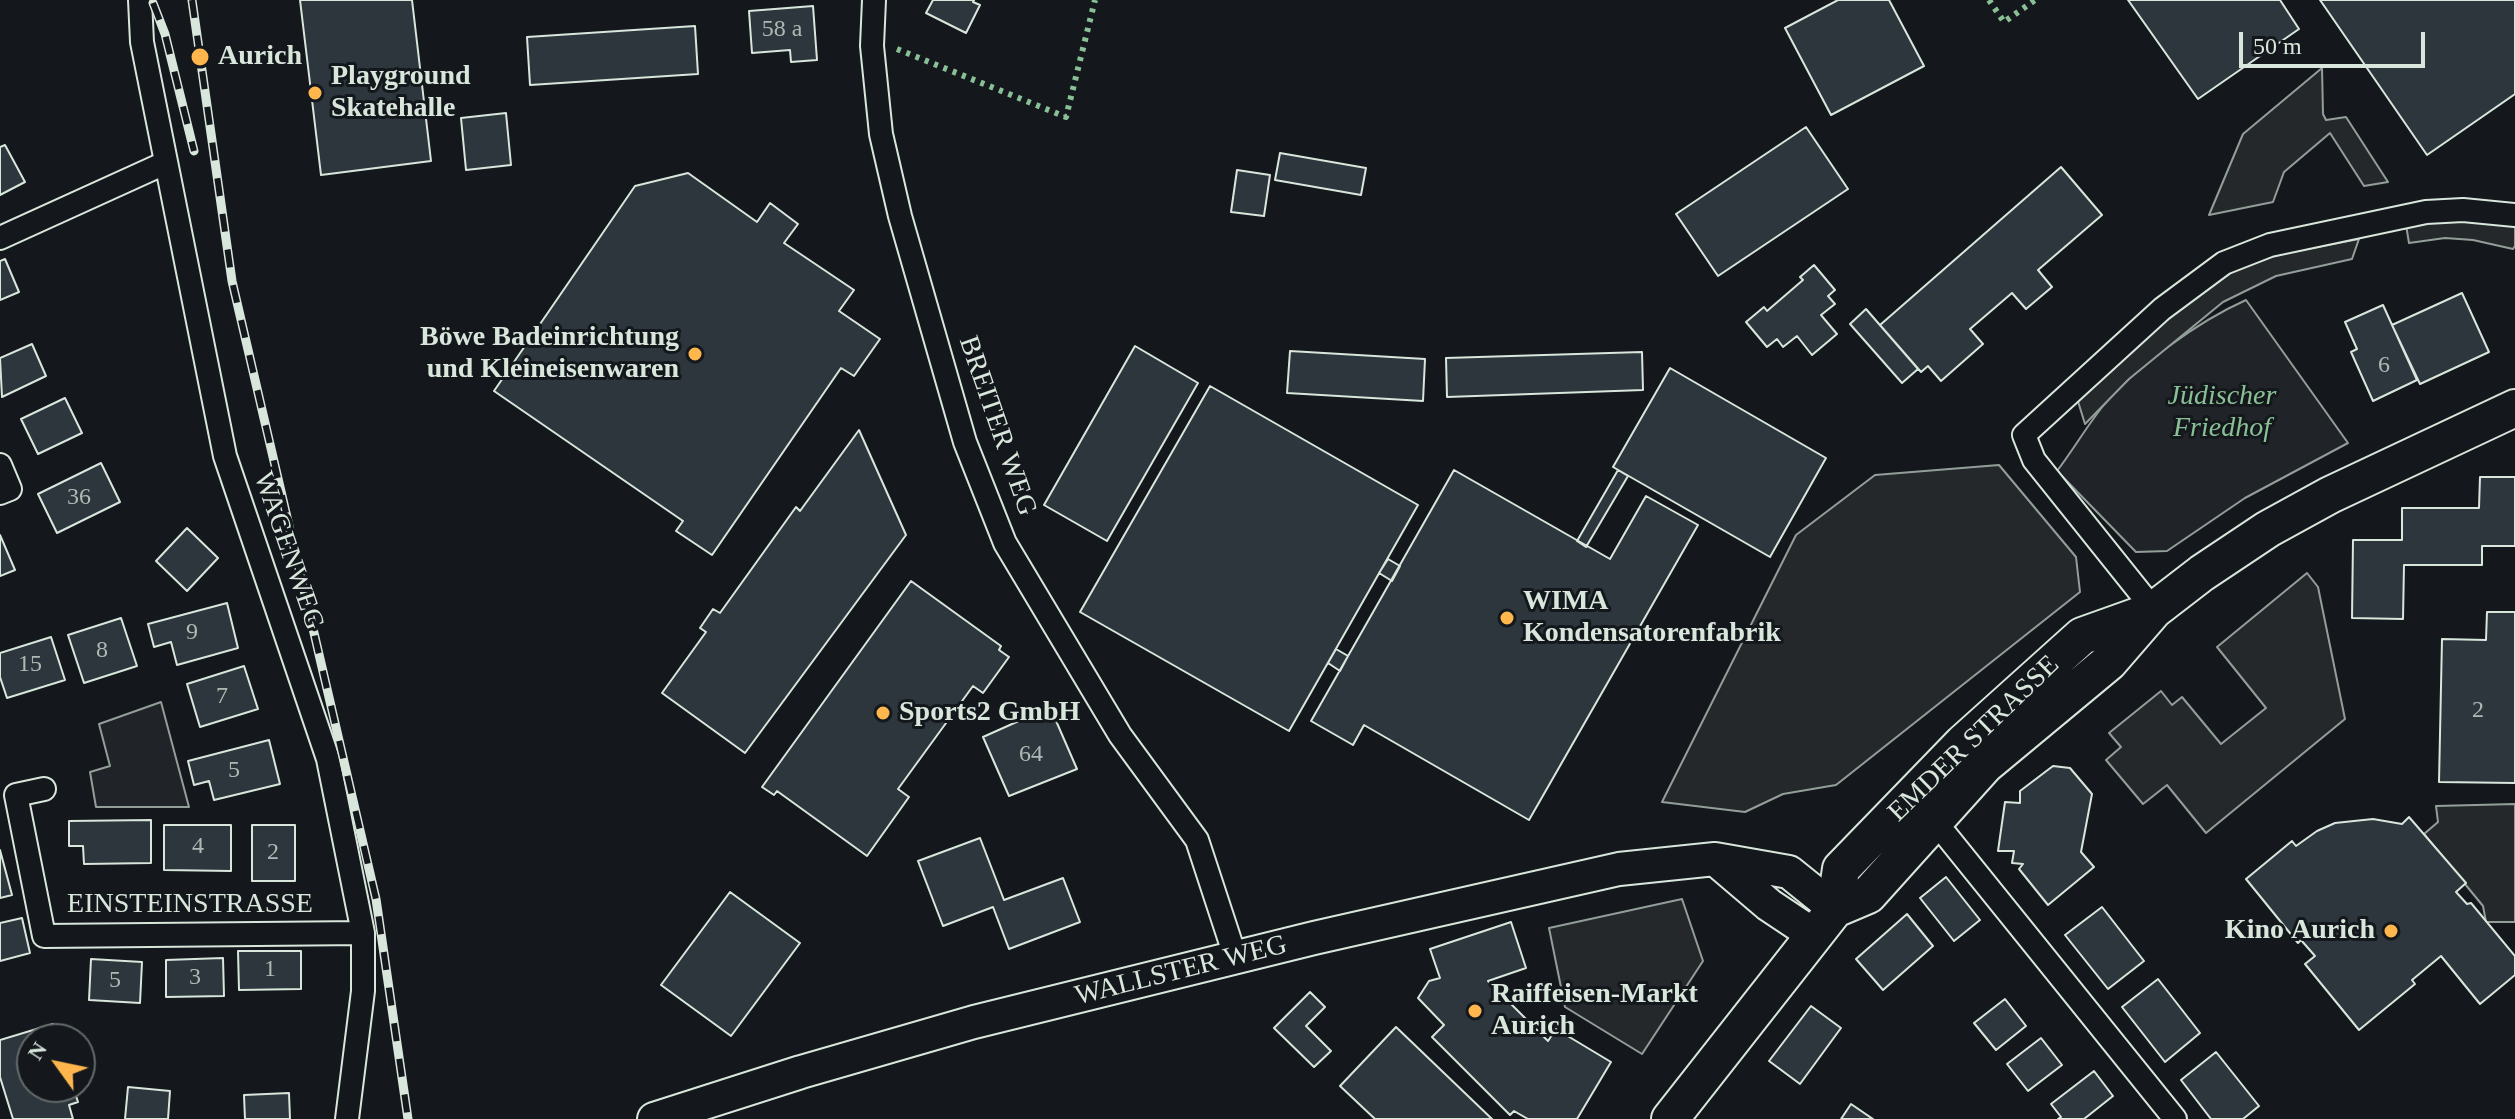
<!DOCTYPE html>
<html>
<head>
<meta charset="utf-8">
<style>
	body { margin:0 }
	#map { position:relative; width:2515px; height:1119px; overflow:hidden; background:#14181c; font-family:"Times New Roman",serif }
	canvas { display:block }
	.north { position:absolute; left:16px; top:1023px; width:80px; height:80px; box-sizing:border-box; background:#14181c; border:2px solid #626a69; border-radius:50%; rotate:303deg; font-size:22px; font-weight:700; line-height:32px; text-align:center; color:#d8e6dc }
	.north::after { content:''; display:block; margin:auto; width:28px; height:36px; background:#ffb74d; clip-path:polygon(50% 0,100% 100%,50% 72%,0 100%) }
	.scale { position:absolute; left:2239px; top:32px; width:186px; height:36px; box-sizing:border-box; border:4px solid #d8e6dc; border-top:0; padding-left:10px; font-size:24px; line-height:28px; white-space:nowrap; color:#d8e6dc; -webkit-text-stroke:6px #14181c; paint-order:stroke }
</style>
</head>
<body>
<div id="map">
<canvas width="2515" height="1119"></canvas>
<div class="north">N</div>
<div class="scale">50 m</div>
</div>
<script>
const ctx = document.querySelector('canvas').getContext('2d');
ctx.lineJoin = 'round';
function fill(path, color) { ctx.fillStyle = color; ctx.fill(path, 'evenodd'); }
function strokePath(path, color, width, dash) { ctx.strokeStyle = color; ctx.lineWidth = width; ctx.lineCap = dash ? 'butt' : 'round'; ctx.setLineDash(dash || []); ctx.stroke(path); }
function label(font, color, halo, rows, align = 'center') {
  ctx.font = font + ' "Times New Roman",serif'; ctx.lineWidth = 6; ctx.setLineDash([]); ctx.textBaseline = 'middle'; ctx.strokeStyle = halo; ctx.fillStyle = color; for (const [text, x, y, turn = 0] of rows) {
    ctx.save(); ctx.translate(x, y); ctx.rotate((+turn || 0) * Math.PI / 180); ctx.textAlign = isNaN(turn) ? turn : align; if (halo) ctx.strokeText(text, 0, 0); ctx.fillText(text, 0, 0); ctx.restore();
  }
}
const green = new Path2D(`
	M2246,300L2348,443L2245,498L2167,551L2136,552L2057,471C2073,450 2087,426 2103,406C2136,366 2199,321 2246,300Z
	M161,702L189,807H96L90,772L110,766L99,724Z`);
fill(green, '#202428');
strokePath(green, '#939e99', 2);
const parking = new Path2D(`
	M2322,68L2323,114L2326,120L2346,117L2388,182L2364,186L2330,133L2284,172L2273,202L2209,215L2243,134Z
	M2438,219L2497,221L2515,226V246L2513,249L2473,240L2445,238L2409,243L2406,225Z
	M2359,239L2352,259L2276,276L2223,302L2129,379L2085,424L2076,395L2181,306L2235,270L2276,255Z
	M1999,465L2076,557L2080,592L1836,785L1783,794L1745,812L1662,802L1796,535L1875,475Z
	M2307,573L2318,587L2345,719L2206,833L2167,785L2143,804L2106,760L2121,747L2109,733L2161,691L2172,705L2182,697L2221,744L2266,708L2217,647Z
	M2515,804V922H2486L2483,906L2424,834L2438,822L2436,806Z
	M1682,899L1703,961L1642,1054L1565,1007L1549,928Z`);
fill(parking, '#24282b');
strokePath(parking, '#939e99', 2);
const building = new Path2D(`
	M300,0H412L431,161L321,175Z
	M933,0H974L973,2L980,5L966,33L926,13Z
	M1838,0H1889L1924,66L1831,115L1785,28Z
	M2128,0H2280L2299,29L2198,99Z
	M2320,0H2515V94L2427,155Z
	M813,6L817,60L791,62L790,50L752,53L749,11Z
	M695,26L698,74L530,85L527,37Z
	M506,113L511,165L466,170L461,118Z
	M1806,127L1848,189L1718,276L1676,214Z
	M5,145L25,182L0,195V147Z
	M1280,153L1366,168L1361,195L1275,180Z
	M2061,167L2102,215L2038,270L2052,287L2026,309L2012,293L1970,329L1983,344L1941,381L1928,366L1921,372L1880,325Z
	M1237,170L1270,175L1264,216L1231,212Z
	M688,173L757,222L770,203L798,224L784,243L854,290L839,311L880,339L854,376L841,368L712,555L676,531L683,521L494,391L635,186Z
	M5,259L19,292L0,300V261Z
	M1814,265L1835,290L1828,296L1835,304L1821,315L1837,334L1812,355L1797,336L1783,347L1777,339L1767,347L1746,322L1764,307L1767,311L1803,280L1800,277Z
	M2462,293L2489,352L2420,384L2392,325Z
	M2383,305L2417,380L2373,401L2351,352L2357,349L2345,322Z
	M1866,309L1918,369L1902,383L1850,324Z
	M32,344L46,376L2,397L0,358Z
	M1135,346L1198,383L1107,541L1044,505Z
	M1290,351L1425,359L1423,401L1287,393Z
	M1642,352L1643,390L1447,397L1446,358Z
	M1670,368L1826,458L1770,557L1613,467Z
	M1210,386L1418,505L1289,731L1080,612Z
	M65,398L82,433L38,454L21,419Z
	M859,430L906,535L745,753L662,693L706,632L700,628L713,609L720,613L796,507L800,511Z
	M101,463L120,502L57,533L38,494Z
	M1454,470L1610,559L1646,496L1698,525L1529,820L1364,725L1353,745L1311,721Z
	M1618,470L1628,476L1586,547L1577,541Z
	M2480,477H2515V546H2482V565H2404L2403,619L2352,618L2353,540H2402V508H2479Z
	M187,528L218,558L187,591L156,561Z
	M0,535L15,570L0,576Z
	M1388,559L1400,566L1392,581L1379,573Z
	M911,581L1001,646L999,650L1009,657L983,693L973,686L898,789L909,797L867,856L777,791L774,795L762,787Z
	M227,603L238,648L177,665L171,642L154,647L148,624Z
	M2487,612H2515V783L2439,782L2442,639L2486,640Z
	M121,618L137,666L84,683L68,635Z
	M51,637L65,680L7,698L0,677V653Z
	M1336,649L1348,656L1340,671L1328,663Z
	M244,666L258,709L200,727L187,684Z
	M1050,707L1077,769L1009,796L983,737Z
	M269,740L280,784L214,800L209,781L194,785L188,761Z
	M2053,766L2070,768L2092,794L2081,852L2094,867L2048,905L2019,869L2023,864L2012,863L2014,851H1998L2005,802L2020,803V791Z
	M2409,817L2466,883L2456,892L2467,904L2471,903L2515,956V975L2480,1004L2441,956L2412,980L2415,984L2359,1030L2305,964L2315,956L2301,940L2298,943L2246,879L2292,841L2296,846L2317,831L2335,823L2373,819L2402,824Z
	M151,820V863L84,864L83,846H69V821Z
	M164,825H231V871L164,870Z
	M252,825H295V881H252Z
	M980,838L1004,900L1063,878L1080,922L1009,949L993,907L943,926L918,861Z
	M0,850L12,895L0,898Z
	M1946,877L1980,920L1954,941L1920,898Z
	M730,892L800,943L731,1036L661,985Z
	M2102,907L2144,961L2108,989L2065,935Z
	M1907,914L1933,946L1883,990L1856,959Z
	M22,918L30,953L0,961V923Z
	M1511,922L1526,968L1488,981L1548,1041L1556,1029L1611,1062L1577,1119H1528L1514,1111L1510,1115L1432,1037L1444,1025L1418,998L1429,981L1440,978L1430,949Z
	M238,951H301V989L239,990Z
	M223,958L224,996L166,997V960Z
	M91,959L142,962L140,1003L89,1000Z
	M2158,979L2200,1033L2165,1062L2122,1007Z
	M1310,992L1325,1007L1306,1026L1331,1051L1314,1067L1274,1028Z
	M2005,999L2026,1026L1996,1050L1974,1023Z
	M1811,1006L1841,1028L1800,1084L1769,1061Z
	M53,1024L58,1039H32V1087H73L78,1102L69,1105L73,1119H13L0,1077V1040Z
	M1396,1027L1492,1119H1375L1340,1086Z
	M2041,1038L2062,1065L2028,1091L2007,1064Z
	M2216,1052L2259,1106L2243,1119H2211L2181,1080Z
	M2094,1071L2113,1096L2084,1119H2058L2061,1117L2051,1104Z
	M128,1087L170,1091L168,1119H125Z
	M289,1093L290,1119H245L244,1095Z
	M1851,1104L1873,1119H1841Z`);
fill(building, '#2c363c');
strokePath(building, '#d8e6dc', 2);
const street = new Path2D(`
	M140,0L142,42L225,456L328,759L363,933V991L347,1119
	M874,0L872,46L881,134L900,216L965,442L1005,543L1120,735L1197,840L1236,959
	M0,238L165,163
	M0,465L10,489L0,493
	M2154,610L2034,460L2024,435L2162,309L2224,263L2270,245L2426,212L2463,210L2515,215
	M44,789L16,795L44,936L363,933
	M1933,822L1946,835L2175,1119`);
const secondary = new Path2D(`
	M1715,859L1769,905L1814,935
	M654,1119L801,1072L974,1022L1314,938L1619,869L1715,859L1789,872L1835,909`);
const primary = new Path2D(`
	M1835,909L1841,869L1963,743L2082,636L2152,611
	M1670,1119L1835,909L1868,895L1985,765L2109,662L2154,610L2202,573L2268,529L2330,495L2515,408`);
strokePath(street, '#d8e6dc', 26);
strokePath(secondary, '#d8e6dc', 36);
strokePath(primary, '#d8e6dc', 40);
strokePath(street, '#14181c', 22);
strokePath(secondary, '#14181c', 32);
strokePath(primary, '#14181c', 36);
const rail = new Path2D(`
	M192,0L232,281L376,899L408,1119
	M153,3L165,34L194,151`);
strokePath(rail, '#d8e6dc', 9);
strokePath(rail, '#14181c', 6, [18]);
strokePath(new Path2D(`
	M1989,0L2004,22L2035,0
	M897,49L1066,117L1095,0`), '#8ac095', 6, [4, 6]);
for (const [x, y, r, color] of [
	[200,57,10,"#ffb74d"],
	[315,93,8,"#ffb74d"],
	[695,354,8,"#ffb74d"],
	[1507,618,8,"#ffb74d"],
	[883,713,8,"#ffb74d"],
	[2391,931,8,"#ffb74d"],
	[1475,1011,8,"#ffb74d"]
]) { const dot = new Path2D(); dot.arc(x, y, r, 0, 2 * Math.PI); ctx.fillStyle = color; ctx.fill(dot); strokePath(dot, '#14181c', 3); }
label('24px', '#adbab4', null, [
	["58 a",782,30],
	["6",2384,366],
	["36",79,498],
	["9",192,633],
	["8",102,651],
	["15",30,665],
	["7",222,697],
	["2",2478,711],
	["64",1031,755],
	["5",234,771],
	["4",198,847],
	["2",273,853],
	["1",270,970],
	["3",195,978],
	["5",115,981]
]);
label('bold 28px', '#d8e6dc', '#14181c', [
	["Aurich",218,57],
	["Playground",331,77],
	["Skatehalle",331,109],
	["Böwe Badeinrichtung",679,338,"right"],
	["und Kleineisenwaren",679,370,"right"],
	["WIMA",1523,602],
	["Kondensatorenfabrik",1523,634],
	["Sports2 GmbH",899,713],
	["Kino Aurich",2375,931,"right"],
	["Raiffeisen-Markt",1491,995],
	["Aurich",1491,1027]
], 'left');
label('italic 28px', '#8ac095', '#14181c', [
	["Jüdischer",2222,397],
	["Friedhof",2222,429]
]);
label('28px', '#d8e6dc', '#14181c', [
	["BREITER WEG",997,426,71],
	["WAGENWEG",288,551,71],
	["EMDER STRASSE",1974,739,-44],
	["EINSTEINSTRASSE",190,905],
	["WALLSTER WEG",1181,971,-14]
]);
</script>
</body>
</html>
